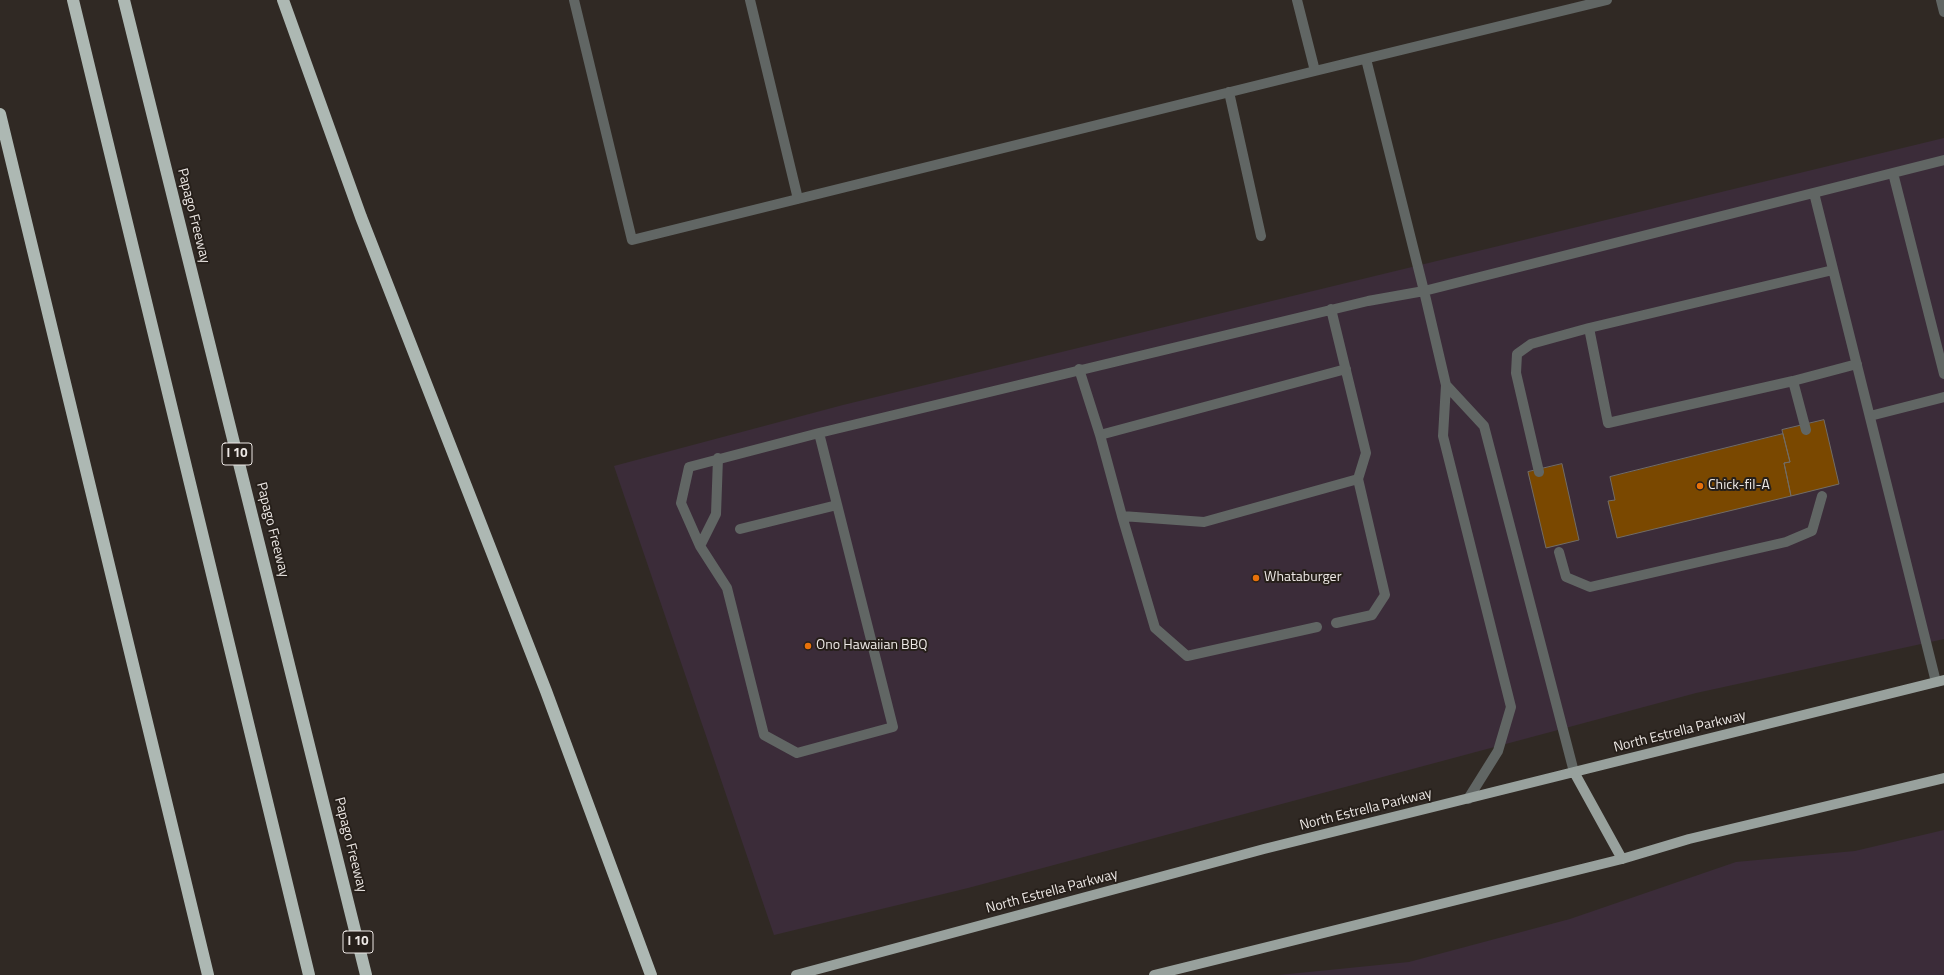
<!DOCTYPE html>
<html>
<head>
<meta charset="utf-8">
<style>
	body { margin:0 }
	canvas { display:block; background:#302924 }
</style>
</head>
<body>
<canvas width="1944" height="975"></canvas>
<script>
const ctx = document.querySelector('canvas').getContext('2d');
ctx.lineJoin = 'round';
function fill(path, color) { ctx.fillStyle = color; ctx.fill(path, 'evenodd'); }
function strokePath(path, color, width, dash) { ctx.strokeStyle = color; ctx.lineWidth = width; ctx.lineCap = dash ? 'butt' : 'round'; ctx.setLineDash(dash || []); ctx.stroke(path); }
function label(font, color, halo, rows, align = 'center') {
  ctx.font = font + ' "Titillium Web",sans-serif'; ctx.lineWidth = 4; ctx.setLineDash([]); ctx.textBaseline = 'middle'; ctx.strokeStyle = halo; ctx.fillStyle = color; for (const [text, x, y, turn = 0] of rows) {
    ctx.save(); ctx.translate(x, y); ctx.rotate((+turn || 0) * Math.PI / 180); ctx.textAlign = isNaN(turn) ? turn : align; if (halo) ctx.strokeText(text, 0, 0); ctx.fillText(text, 0, 0); ctx.restore();
  }
}
fill(new Path2D(`
	M1944,138V639L1696,693L968,888L774,935L614,466L843,405Z
	M1944,830V975H1279L1409,962L1570,919L1736,862L1855,851Z`), '#3b2c39');
const building = new Path2D(`
	M1824,420L1839,484L1791,496L1784,463L1790,462L1782,430Z
	M1783,434L1790,462L1784,463L1791,496L1617,538L1608,501L1615,500L1610,477Z
	M1562,464L1579,540L1546,548L1528,472Z`);
fill(building, '#7a4800');
strokePath(building, '#726c65', 1);
strokePath(new Path2D(`
	M574,0L632,240L1315,71
	M750,0L798,199
	M1297,0L1315,71L1607,0
	M1941,0L1944,12
	M1229,92L1261,236
	M1893,173L1944,374
	M1814,193L1936,682
	M1833,270L1589,328L1608,423L1793,381L1857,364
	M1079,369L1100,435L1122,516L1204,522L1358,479L1366,453L1331,309
	M1793,381L1806,430
	M1446,385L1484,426L1574,772
	M1870,416L1944,397
	M819,433L689,467L681,503L700,546L727,588L764,735L797,753L893,727L819,433L1368,301L1424,291L1366,59
	M1100,435L1346,369
	M1539,472L1516,373L1517,354L1531,344L1589,328
	M1122,516L1155,628L1187,656L1317,627
	M740,529L837,505
	M700,546L716,514L718,458
	M1559,552L1566,577L1590,587L1786,542L1812,531L1822,496
	M1336,623L1372,615L1385,595L1358,479
	M1468,799L1498,751L1511,707L1443,436L1446,385L1424,291L1944,160`), '#616664', 10);
strokePath(new Path2D(`
	M1574,772L1622,859
	M796,975L1264,849L1944,680
	M1154,975L1622,859L1689,839L1944,778`), '#98a19d', 10);
strokePath(new Path2D(`
	M73,0L309,975
	M124,0L366,975
	M283,0L361,217L546,691L651,975
	M0,114L208,975`), '#adb8b3', 12);
for (const [x, y, r, color] of [
	[1700,486,4,"#e8710a"],
	[1256,578,4,"#e8710a"],
	[808,646,4,"#e8710a"]
]) { const dot = new Path2D(); dot.arc(x, y, r, 0, 2 * Math.PI); ctx.fillStyle = color; ctx.fill(dot); strokePath(dot, '#261f1a', 1.5); }
for (const [x, y, w] of [
	[237,454,30],
	[358,942,30]
]) { const box = new Path2D(); box.roundRect(x - w / 2, y - 11, w, 22, 3); ctx.fillStyle = '#261f1a'; ctx.fill(box); strokePath(box, '#ede8e5', 1); }
label('bold 13px', '#ede8e5', null, [
	["I 10",237,454],
	["I 10",358,942]
]);
label('14px', '#ede8e5', '#261f1a', [
	["Papago Freeway",193,216,76],
	["Papago Freeway",272,530,76],
	["North Estrella Parkway",1680,732,-14],
	["North Estrella Parkway",1366,810,-14],
	["Papago Freeway",350,845,76],
	["North Estrella Parkway",1052,892,-15]
]);
label('14px', '#ede8e5', '#261f1a', [
	["Chick-fil-A",1708,486],
	["Whataburger",1264,578],
	["Ono Hawaiian BBQ",816,646]
], 'left');
</script>
</body>
</html>
